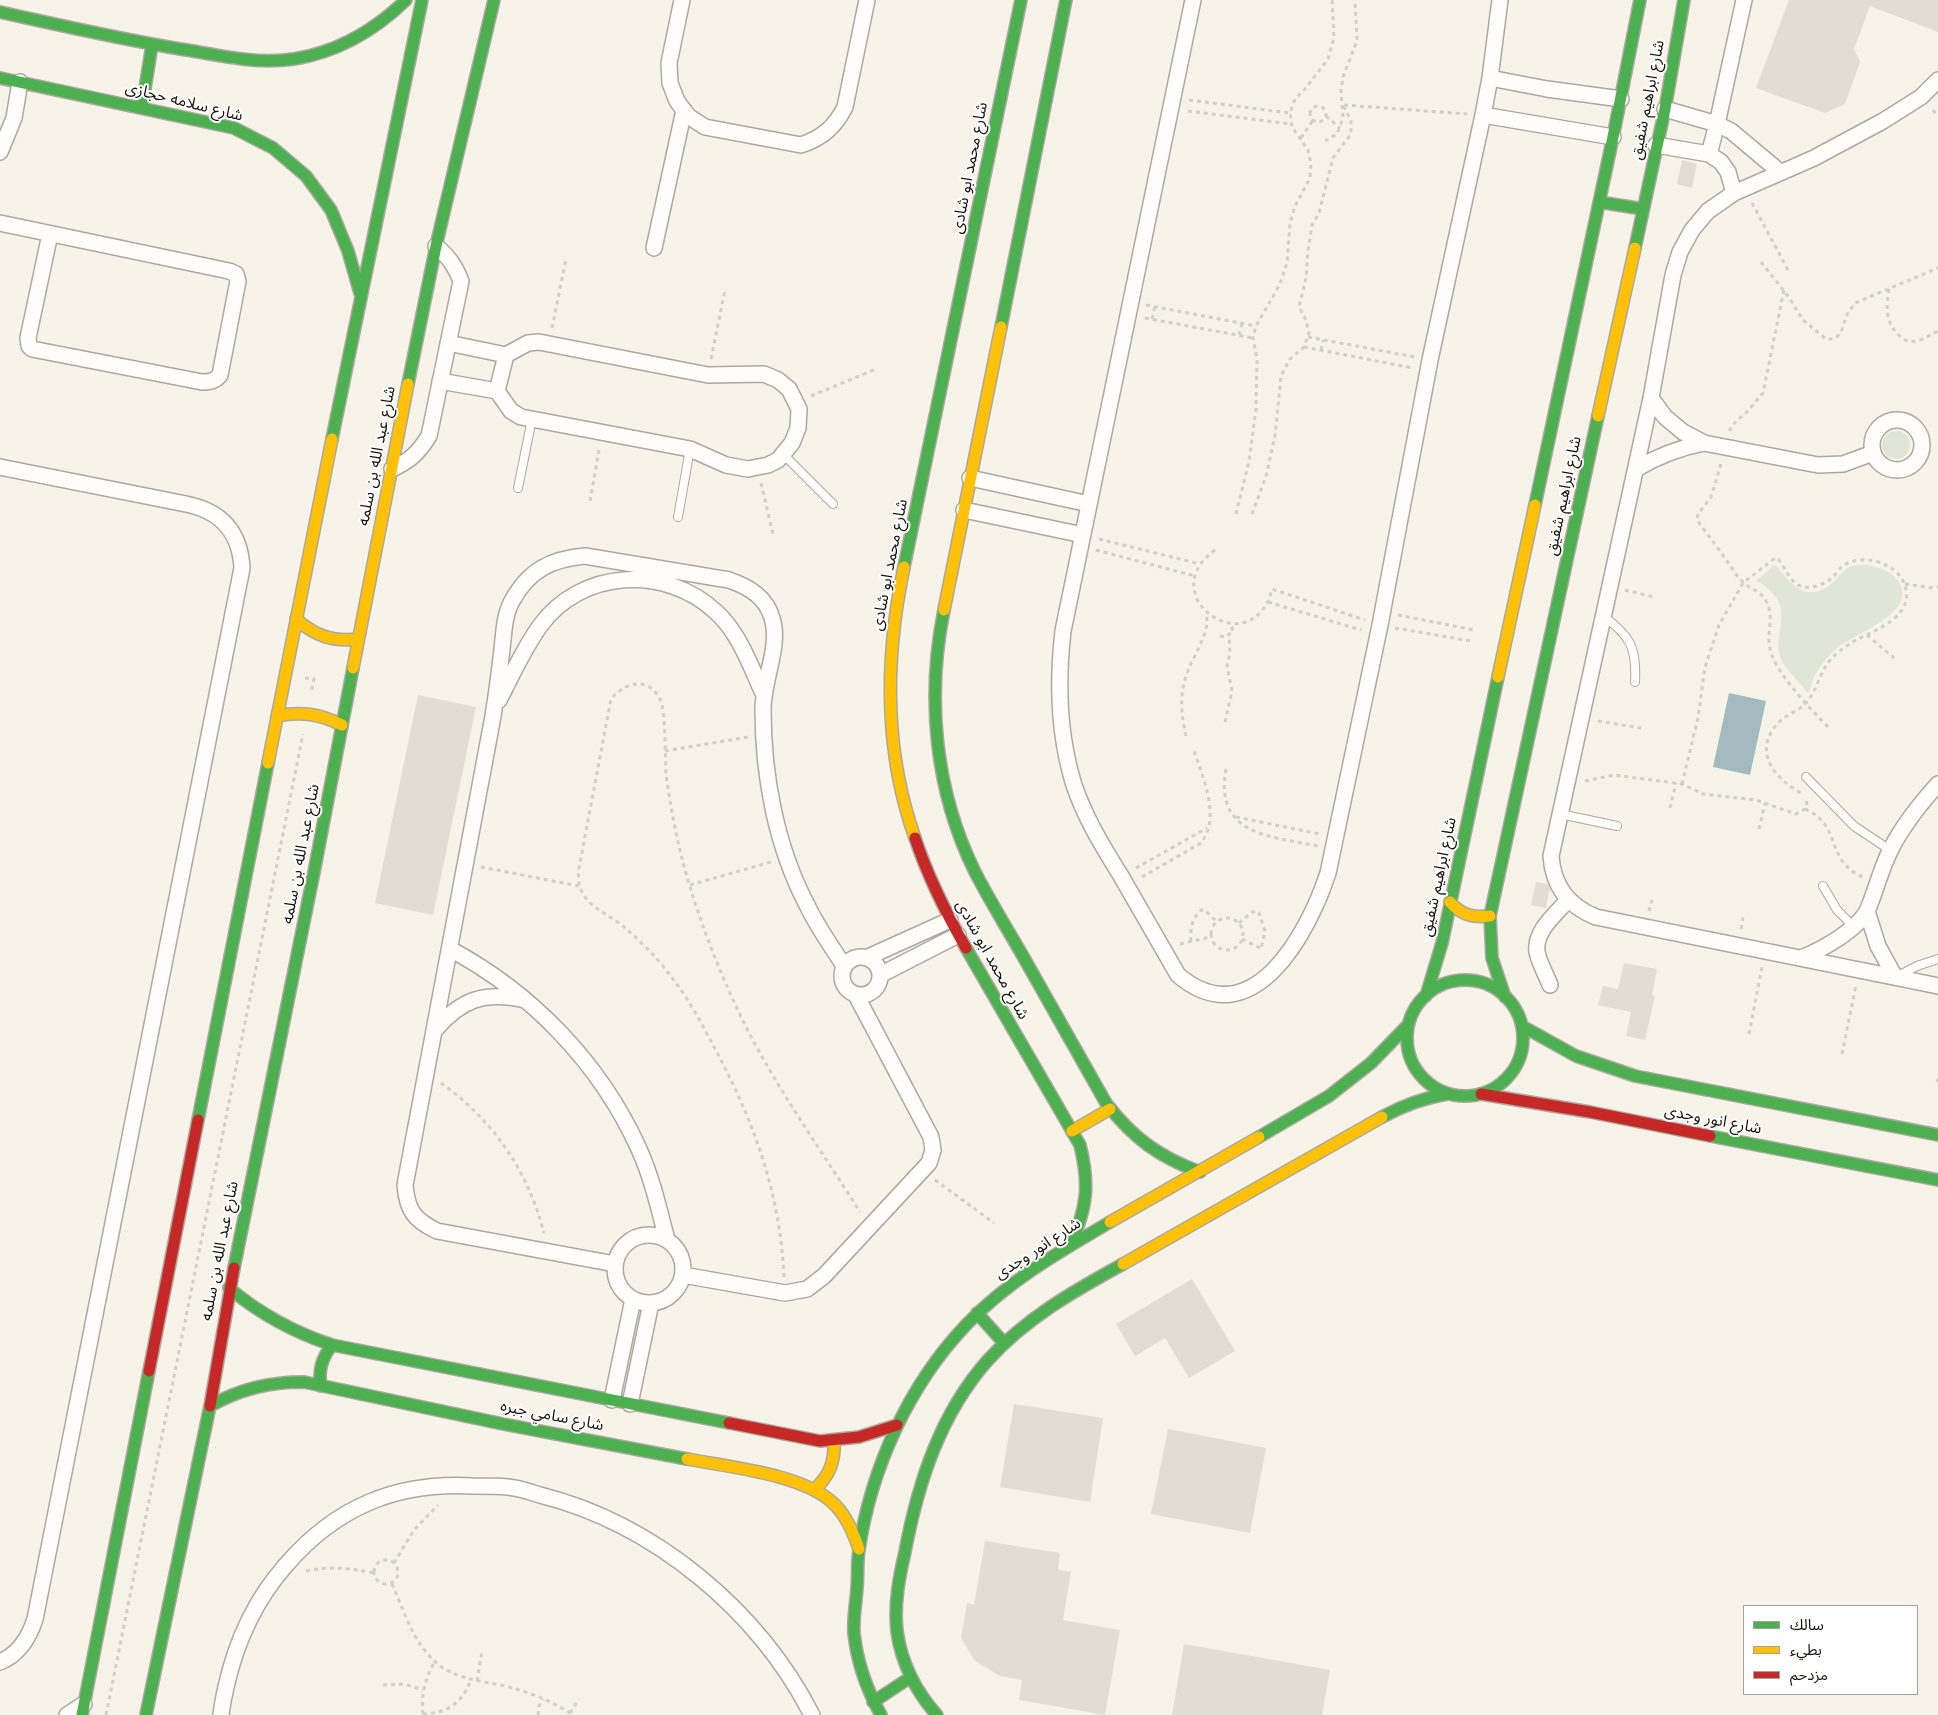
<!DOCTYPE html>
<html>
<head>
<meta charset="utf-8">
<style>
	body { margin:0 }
	#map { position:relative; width:1938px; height:1715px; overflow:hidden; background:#f8f3e9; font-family:Arial,"Noto Sans Arabic",sans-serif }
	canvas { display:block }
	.legend { position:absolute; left:1743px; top:1605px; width:175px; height:90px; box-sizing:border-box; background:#fff; border:1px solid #a2a19e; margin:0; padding:6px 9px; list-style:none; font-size:15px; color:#16130d }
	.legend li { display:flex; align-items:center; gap:10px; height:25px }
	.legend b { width:25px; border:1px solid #a2a19e }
</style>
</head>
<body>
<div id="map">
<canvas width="1938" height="1715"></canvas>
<ul class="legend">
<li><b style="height:6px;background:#4caf50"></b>سالك</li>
<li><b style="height:6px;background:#ffc107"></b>بطيء</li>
<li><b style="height:6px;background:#c62828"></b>مزدحم</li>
</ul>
</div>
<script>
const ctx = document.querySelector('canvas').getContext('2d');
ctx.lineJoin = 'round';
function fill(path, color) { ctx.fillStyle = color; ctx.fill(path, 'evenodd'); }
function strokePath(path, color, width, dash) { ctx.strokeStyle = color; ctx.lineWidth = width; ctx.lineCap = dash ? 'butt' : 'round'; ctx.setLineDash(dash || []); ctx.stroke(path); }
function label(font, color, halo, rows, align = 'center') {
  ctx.font = font + ' Arial,"Noto Sans Arabic",sans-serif'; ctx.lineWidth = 4; ctx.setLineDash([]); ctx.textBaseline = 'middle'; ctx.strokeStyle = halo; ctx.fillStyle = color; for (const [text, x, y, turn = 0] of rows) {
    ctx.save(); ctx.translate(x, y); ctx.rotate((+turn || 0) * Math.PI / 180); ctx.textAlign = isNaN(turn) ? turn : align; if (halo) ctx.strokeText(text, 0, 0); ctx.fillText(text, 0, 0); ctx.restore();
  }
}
fill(new Path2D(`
	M1882 445a14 14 0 1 1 28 0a14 14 0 1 1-28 0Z
	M1774,565L1777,566C1790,583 1805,603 1830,585C1837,580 1841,571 1849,567C1858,563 1871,565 1879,568C1888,571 1895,575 1900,584C1916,615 1851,634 1834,651C1827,657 1820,667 1815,675C1812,681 1812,687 1808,693C1800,682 1784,669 1780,656C1773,635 1791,614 1774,595C1769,589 1764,584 1756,581Z`), '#dfe6d6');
fill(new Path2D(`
	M1729,693L1766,701L1750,775L1713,767Z`), '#a3babe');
fill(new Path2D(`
	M1789,0H1938V32L1870,6L1854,49L1860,62L1845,104L1825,113L1756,88Z
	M1682,160L1697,164L1692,188L1677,184Z
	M418,695L476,707L433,915L375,903Z
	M1536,882L1548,884L1550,888L1546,908L1531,905Z
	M1624,963L1657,969L1652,995L1655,996L1645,1040L1626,1036L1631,1012L1598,1005L1603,986L1618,989Z
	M1192,1279L1235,1351L1189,1378L1165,1338L1135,1356L1116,1324Z
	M1014,1404L1103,1418L1090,1502L1000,1487Z
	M1168,1429L1266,1448L1250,1533L1151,1514Z
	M985,1541L1060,1553L1058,1570L1071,1572L1063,1620L1120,1630L1105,1715L1019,1700L1022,1680L1000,1676L975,1661L961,1638L967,1603L974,1605Z
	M1184,1644L1330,1670L1322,1715H1172Z`), '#e2dcd2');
const lane = new Path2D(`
	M784,455L833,504
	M518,488L532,419
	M678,517L690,449
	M1603,616C1630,635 1637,648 1635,682
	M1806,777L1854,826L1890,850
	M1560,814L1617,826
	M1823,886L1837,910L1853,926
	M1898,976L1917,966L1938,959`);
const street = new Path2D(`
	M682,0L669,63L670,83L677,101L688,116L705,127L801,145C822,138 835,127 845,107L867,0
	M1193,0L1063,631C1057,683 1058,734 1074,785C1085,818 1103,847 1121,876C1140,909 1159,942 1178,975C1252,1038 1308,934 1328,873L1380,625L1430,360L1483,115L1490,78L1500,0
	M1490,78L1547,89L1621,99
	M1938,80L1921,97L1883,121L1814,158L1734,193L1708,211L1692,230L1680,252L1673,275L1651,398L1551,856C1553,886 1568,906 1596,917L1938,986
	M1665,109L1717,124L1731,131L1780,172
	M1483,115L1613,137
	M1656,145L1709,154L1721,162L1728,172L1734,193
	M0,152L14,118L20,82
	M1709,154L1717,124L1744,0
	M0,223L229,271L236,274L238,281L220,375C215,381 210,382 202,382L32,349L29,346L28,338L50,234
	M654,248L684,110
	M539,342L708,375L764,374L778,380L789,389L799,409L798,428L792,443L778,460L768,465L748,469L726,465L690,449L521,417L511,411L497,391L506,355L528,343Z
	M448,343L506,355
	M440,381L497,391
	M1651,398L1665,417L1683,432L1704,443L1818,465L1843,464L1873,453
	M1872 445a25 25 0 1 1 50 0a25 25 0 1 1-50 0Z
	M0,467L186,504C221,511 240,532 242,568L35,1619C29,1638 19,1654 0,1662
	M392,469C411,460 418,453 429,436L461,281C455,266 449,257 436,246
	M1636,469C1658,456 1678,448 1704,443
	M970,478L1089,504
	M964,510L1083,535
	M499,700C512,675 524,648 540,626C581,569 665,565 715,611C739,632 750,665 763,693
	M1867,911L1878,946L1895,977
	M450,949C532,993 600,1063 639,1149C652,1178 659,1209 667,1240
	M842 976a19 19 0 1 1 38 0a19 19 0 1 1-38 0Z
	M868,957L950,920
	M1801,958C1821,950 1858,930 1868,909C1876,890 1881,868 1891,849C1903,825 1920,804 1938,784
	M880,975L958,935
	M1550,985C1546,974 1539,963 1537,952C1534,931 1556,914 1568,900
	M435,1030C461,999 485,991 525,1000
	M615 1269a34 34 0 1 1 68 0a34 34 0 1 1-68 0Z
	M615,1264L437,1231C414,1220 407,1210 405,1185C434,1032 462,880 491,727C496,701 499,675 502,649C504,633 504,615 512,601C529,570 551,559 585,556L729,580C749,587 766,597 772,618C781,645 763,680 763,709C763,776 776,847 808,907C818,928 832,947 844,966
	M683,1275L785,1293L807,1289L824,1276L929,1163L933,1150L931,1137L856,995
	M612,1400L633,1299
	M630,1404L651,1303
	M67,1715L84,1704
	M221,1715C222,1706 224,1696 226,1687C236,1642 255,1600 286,1565C336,1507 396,1482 472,1486C484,1486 496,1486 508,1487C519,1488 530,1492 540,1495C655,1524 758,1610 812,1715`);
const fast = new Path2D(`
	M0,12C64,26 128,41 193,51C226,57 260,64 294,59C338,52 375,30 406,0
	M0,78L234,128L273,148L306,176L331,210L348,251L360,293
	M142,107L152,45
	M1599,202L1643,209
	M1635,248L1665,109L1684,0
	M1001,327L1066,0
	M408,384L436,246L494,0
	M332,439L422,0
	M1535,505L1613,137L1640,0
	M904,567L1021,0
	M944,610C926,698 935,791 975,872C990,901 1008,930 1024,958C1051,1006 1079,1055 1106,1103C1133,1138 1159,1157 1200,1172
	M966,948L1080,1145C1090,1185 1087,1209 1070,1246
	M1407 1038a58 58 0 1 1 116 0a58 58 0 1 1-116 0Z
	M1426,996L1442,943L1498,677
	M1505,997L1492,958L1490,916L1598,416
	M1522,1026L1576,1056L1635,1076L1938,1135
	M1382,1117C1404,1105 1423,1098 1447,1094
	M198,1120L268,763
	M1710,1136L1938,1180
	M1259,1137L1329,1096L1371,1063L1408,1025
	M234,1268L315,867L353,668
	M229,1288C260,1314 293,1332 332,1345L729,1423
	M977,1313L1004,1343
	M321,1386C318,1370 322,1358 332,1345
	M210,1406C240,1389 269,1382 304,1382L503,1424L687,1459
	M873,1702L911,1677
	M82,1715L149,1371
	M146,1715L210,1406
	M881,1715C867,1690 857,1662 854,1633C853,1618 856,1603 857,1588C858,1575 857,1563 859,1550C871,1468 909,1385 966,1325C1008,1281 1059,1252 1110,1222
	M937,1715C916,1692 901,1662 897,1631C894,1604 899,1578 905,1552C918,1483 940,1414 988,1360C1026,1318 1074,1291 1123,1264`);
const slow = new Path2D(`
	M1598,416L1635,248
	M904,567C885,657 884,751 915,838
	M944,610L1001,327
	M296,619C315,636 333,642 358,639
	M353,668L408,384
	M1498,677L1535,505
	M277,716C301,711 320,714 342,725
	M268,763L332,439
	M1450,902C1461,915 1473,918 1490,916
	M1072,1131L1110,1109
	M1110,1222L1259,1137
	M1123,1264L1382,1117
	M687,1459C728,1467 803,1474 833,1503C846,1515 853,1532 859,1549
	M815,1489C830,1475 835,1461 834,1441`);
const jam = new Path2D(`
	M915,838C928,877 946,913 966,948
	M1481,1094L1590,1112L1710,1136
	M149,1371L198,1120
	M210,1406L234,1268
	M729,1423L820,1441L859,1437L897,1425`);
strokePath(lane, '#aca8a0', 10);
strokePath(street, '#aca8a0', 18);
strokePath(fast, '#aca8a0', 14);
strokePath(slow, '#aca8a0', 14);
strokePath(jam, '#aca8a0', 14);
strokePath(new Path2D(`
	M1189,100L1290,113
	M1344,105L1467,114
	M1310 114a8 8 0 1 1 16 0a8 8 0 1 1-16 0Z
	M1933,110L1938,116
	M1188,111L1292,124
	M1326,116L1340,128
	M1301,138L1313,120
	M1325,141L1337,134L1343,118L1341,91L1343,77L1357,41L1355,0
	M1752,203L1788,270
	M1761,262L1788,296L1803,320L1826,339C1841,341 1842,328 1846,317C1848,312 1852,308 1855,303L1938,268
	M1889,289C1886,308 1885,324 1901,337C1906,341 1909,342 1916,341C1924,340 1931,334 1938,331
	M1146,305L1256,326
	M1145,318L1253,338
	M1152,319L1155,306
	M552,328L566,259
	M1239,335L1242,323
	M1308,337L1415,357
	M1304,347L1413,368
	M1321,350L1323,340
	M711,359L725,290
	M811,396L876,369
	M1729,431L1736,421L1746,413L1763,393L1784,290
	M1721,464L1711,497L1698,514L1697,520C1708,535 1719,549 1729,564C1733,569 1737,578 1743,582C1751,590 1759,589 1766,601C1775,617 1766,632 1770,649C1774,671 1813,712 1829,728
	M761,483L773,534
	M590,501L599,450
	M1236,514L1249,461L1256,409L1257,359L1253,338L1256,326L1280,284L1287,263L1290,223L1295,206L1310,178L1311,164L1308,150L1292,127L1290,113L1295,99L1305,89L1328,59L1334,37L1332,0
	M1252,514L1266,476L1275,436L1281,376L1290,359L1304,347L1309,333L1306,320L1299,307L1306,278L1308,250L1312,225L1319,213L1333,158L1351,134V121L1343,105
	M1099,539L1200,564
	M1096,550L1195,576
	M1215,550C1150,597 1253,666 1272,589L1365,620
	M1905,584L1933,588L1938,587
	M1625,590L1654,597
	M1268,602L1361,630
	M1398,615L1474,630
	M1395,628L1471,641
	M1867,635L1894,658
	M1220,636L1225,637L1233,632L1231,623
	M305,678L314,679L311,693
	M1598,721L1641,728
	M1225,722L1232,691L1227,666L1230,652L1229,636
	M1186,736C1181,715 1179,692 1188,671C1194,654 1211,632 1206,613
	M665,751L748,737
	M1226,769C1214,835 1269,836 1318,846
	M1585,781L1614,775L1682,784L1703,794L1756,800L1796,814L1805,809L1807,804L1805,797
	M1682,784L1698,718L1705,667L1719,625L1743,583L1775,558L1779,560C1784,567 1788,576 1794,582C1805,592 1822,586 1832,578C1836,574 1840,567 1846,564C1864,554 1896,563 1904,583C1917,615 1878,629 1856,640C1847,645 1839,651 1832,658C1819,672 1817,692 1805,704C1798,711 1788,714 1780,721C1752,749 1771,776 1801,793
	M1670,808L1676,783
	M1805,809C1843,825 1824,861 1863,877
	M1236,817L1320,834
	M1759,829L1765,803
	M481,867L579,886
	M1136,868L1207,828
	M1142,877L1201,843C1221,818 1203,777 1194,751
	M690,885L771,862
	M1649,911L1652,900
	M1211 934a16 16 0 1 1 32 0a16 16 0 1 1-32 0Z
	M1239,923L1252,912L1257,911L1259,913L1265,931L1261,949
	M1741,929L1743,917
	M1242,939L1262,949
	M1191,941C1190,929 1192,919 1201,910H1205L1217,922
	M1180,944L1211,937
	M1749,1034L1762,967
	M1842,1054L1856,985
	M1937,1082L1938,1079
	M441,1083C493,1120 528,1171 544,1233
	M935,1180L994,1223
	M784,1277C780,1193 754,1121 714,1047C702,1024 689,1000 673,979C659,960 642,942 624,927C611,916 591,908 583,894C578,885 578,877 579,868L611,699C625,682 648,676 660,699C666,711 665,757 666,774C670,805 676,836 684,866C699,921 720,974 745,1025C778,1090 821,1150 860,1212
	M374 1572a12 12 0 1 1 24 0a12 12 0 1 1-24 0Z
	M394,1563L414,1530L438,1505
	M306,1571C331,1566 348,1568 374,1573
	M392,1584C402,1606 410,1633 426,1652C449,1681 477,1679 509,1687C531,1693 554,1702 573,1715
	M477,1681L482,1651
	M383,1685L404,1684L423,1690
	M570,1713L579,1699
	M423,1714C448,1713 462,1703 471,1680
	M423,1714C421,1694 425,1679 435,1661
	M106,1715L303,734
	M538,1715L539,1706L543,1699`), '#d1cfcc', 3, [4, 4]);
strokePath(lane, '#fefdfc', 8);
strokePath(street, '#fefdfc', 15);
strokePath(fast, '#4caf50', 11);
strokePath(slow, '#ffc107', 11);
strokePath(jam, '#c62828', 11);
label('16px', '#16130d', '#fff', [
	["شارع ابراهيم شفيق",1648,100,-79],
	["شارع سلامه حجازى",184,102,14],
	["شارع محمد ابو شادى",970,168,-79],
	["شارع عبد الله بن سلمه",377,456,-79],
	["شارع ابراهيم شفيق",1564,496,-78],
	["شارع محمد ابو شادى",890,565,-79],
	["شارع عبد الله بن سلمه",301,854,-79],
	["شارع ابراهيم شفيق",1439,877,-78],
	["شارع محمد ابو شادى",992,960,61],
	["شارع انور وجدى",1713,1120,11],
	["شارع انور وجدى",1038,1249,-33],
	["شارع عبد الله بن سلمه",220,1251,-79],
	["شارع سامي جبره",552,1416,11]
]);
</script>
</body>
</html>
